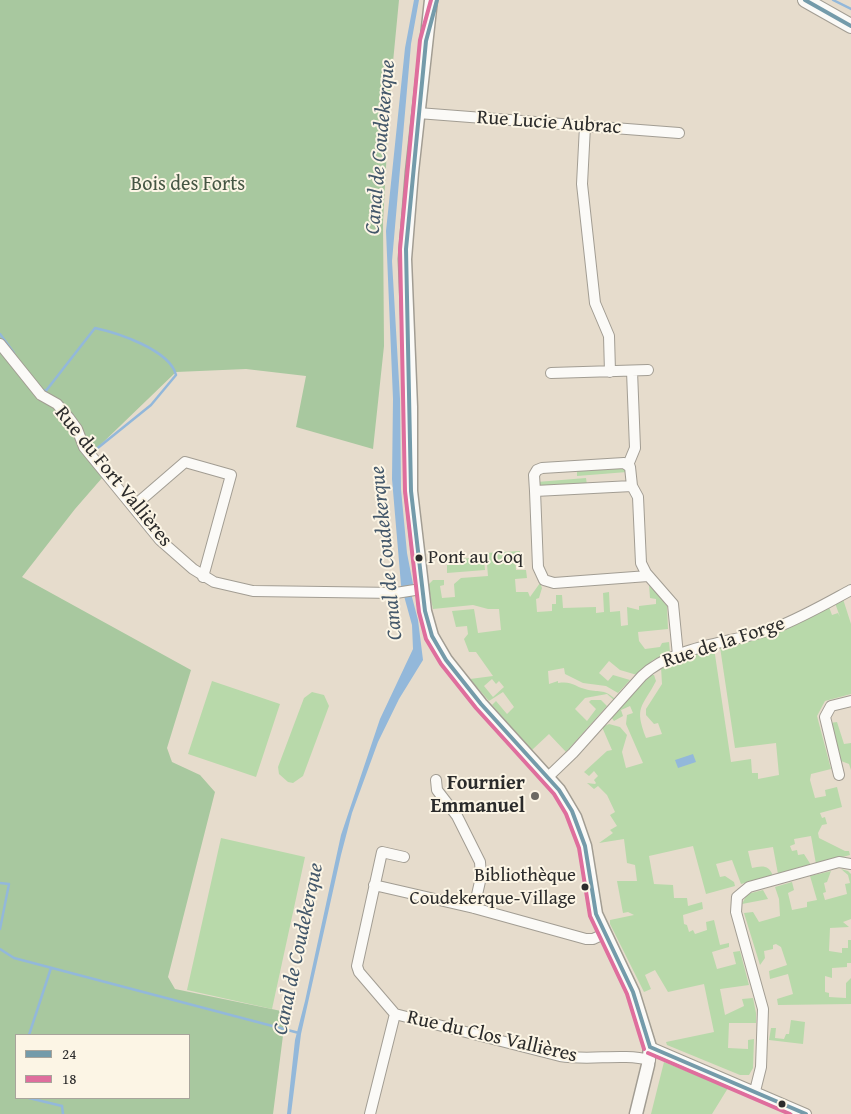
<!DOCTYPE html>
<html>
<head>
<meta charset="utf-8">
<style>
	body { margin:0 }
	#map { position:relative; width:851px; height:1114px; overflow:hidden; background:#e6dccc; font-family:"Gentium Book Plus",serif }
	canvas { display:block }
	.legend { position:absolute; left:15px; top:1034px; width:175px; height:65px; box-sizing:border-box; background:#fcf5e5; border:1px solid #a8a49b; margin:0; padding:6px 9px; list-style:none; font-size:15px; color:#2b2b2b }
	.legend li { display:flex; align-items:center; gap:10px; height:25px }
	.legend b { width:25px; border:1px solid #a8a49b }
</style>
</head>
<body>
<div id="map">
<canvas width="851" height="1114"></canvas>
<ul class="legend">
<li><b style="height:6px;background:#749baa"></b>24</li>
<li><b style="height:6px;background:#df6e9d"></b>18</li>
</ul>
</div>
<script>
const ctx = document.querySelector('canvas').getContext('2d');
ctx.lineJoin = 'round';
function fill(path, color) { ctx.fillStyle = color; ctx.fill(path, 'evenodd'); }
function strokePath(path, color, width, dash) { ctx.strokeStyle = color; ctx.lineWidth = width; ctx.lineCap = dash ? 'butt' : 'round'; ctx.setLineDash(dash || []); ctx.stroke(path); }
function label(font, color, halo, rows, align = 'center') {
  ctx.font = font + ' "Gentium Book Plus",serif'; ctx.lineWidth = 4; ctx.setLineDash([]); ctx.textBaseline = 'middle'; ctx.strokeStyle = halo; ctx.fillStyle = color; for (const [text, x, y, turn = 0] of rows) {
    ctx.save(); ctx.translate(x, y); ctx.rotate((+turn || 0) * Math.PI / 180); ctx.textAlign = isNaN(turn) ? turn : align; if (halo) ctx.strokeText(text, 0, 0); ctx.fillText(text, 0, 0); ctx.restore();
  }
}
fill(new Path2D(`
	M623,468L627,472L577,476V469Z
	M586,478L587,485L542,487L537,482Z
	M520,551V556L515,557L516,570H526L527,578L515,579L516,592H528L530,597L540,583L542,588L539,598L536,599L537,612L552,611V604H556V595H562L563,608L596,607V613L604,612L603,593L609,592L610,612L620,611L621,626L628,625L627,607L639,610V606L656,604V599L650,598L649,584L667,606L668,629L638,632L639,641L645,649L660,647L662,643L669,642L670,652L653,660L637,675L620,670L609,661L599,673L608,681L613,675L630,680L618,693L606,686L583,683L565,674L564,668L548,671L549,684L558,681V683C573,681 573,686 585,689C599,693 603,688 615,699L614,700L607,694L585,698L575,709L587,721L596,709L589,702L591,700H601L607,706L566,752L549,734L532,750L492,705L496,701L507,714L514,707L503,692L489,701L470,679L493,676L476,652H469L464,639L468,634L467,626L456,627L452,611L474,609L478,633L501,630L499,609H488L473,605L433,609L428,585L433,580H444V585L440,586L442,598L455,597L454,584L461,578L488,576L486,553ZM492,679L496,684L499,681L504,687L493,697L484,686Z
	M472,558L473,560H484L485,570L447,573V565L455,564V559Z
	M843,599L851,624V694L825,701L817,716L831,769L811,774L810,780L815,798L826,796L825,790L837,787L842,807L820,813L822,818L825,817L827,824L822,825L818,833L819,838L845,851H849L850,855L816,864L811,836L794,839L795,844L790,846L792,851L797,850L798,855L804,854L811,865L778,874L773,847L748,851L752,868C761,866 769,864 773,876L741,884L732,860L716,864L720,877L725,876L734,882L735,886L706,894L693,846L649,856L654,884L673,885L674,898H687L688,906L702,902L703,909L683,915L684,924L687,925L689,932L693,930L695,934L707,930L706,922L714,920L720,945L729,943V947L712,952L717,969L736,964L733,952L740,951L749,985L720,989L725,1015L744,1006L742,999L753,998L756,1013V1023H729L728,1048L748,1049V1040L754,1039L753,1068L749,1075H740L667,1045L666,1042L714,1032L704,984L668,992L655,970L645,975L651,989L644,992L610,924V920L634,915L628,912L623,913L617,881H637L635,865L627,863L624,839L599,843L613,833L610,830L617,826L610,815L615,812L607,795L598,786L594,789L587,783L595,784L596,783L594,780L598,776L594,771L589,776L584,772L607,751L612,750L602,727L609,724L620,727L627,735L622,752L626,768L643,763L626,724L627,715L633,713L630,706L621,710L623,716L614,721L611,717L651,675H654L656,681C642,708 634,706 646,738L662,734L658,723L654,724L646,715V709L662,684L661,667L674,661L714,648L731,762L751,759L752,773H758V779L779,775L776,743L735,748L720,647L829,607L832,615L838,613L840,617L835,603Z
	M212,681L280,704L256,777L188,754Z
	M312,692L324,695L329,706L303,776L293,783L288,782L279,774L278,767L304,698Z
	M837,722L844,744L851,743V770L849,764L841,761L830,723Z
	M221,838L305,857L272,1009L187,990Z
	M841,869L848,871L851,874V919L843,922L849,927L830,928L829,951L842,953V948H848V940H851V963H847V967L832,968V978L825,976V992L829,993V997L846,998V983L851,978V1004L778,1005L777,999L793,994L788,974L770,979L769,971L787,965L781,947L776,944L773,945V949L764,951L765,958L760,965L744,913L753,912L759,922L780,916L779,899L775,887L792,882L794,890L788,893L792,910L807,907V902L817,900L810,876L831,871L827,882L824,883L826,892L823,893L825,900L847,894L845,884L850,883L848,875Z
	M763,890L768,899L742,904L747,894Z
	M791,1020L805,1022L803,1044L769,1040L771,1028H776L775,1038L784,1039L786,1034H789Z
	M664,1062L728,1088L712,1114H651Z`), '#b8d9aa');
fill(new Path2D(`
	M0,0H399L390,93L383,222L384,346L373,449L296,427L306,376L246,369L176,372L92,453L102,478L75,509L22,577L191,670L167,748L172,762L200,775L215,792L168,977L175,989L286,1012L273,1114H0ZM16,1035H189V1098H16Z`), '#a8c89f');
fill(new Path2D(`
	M414,0H419L411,44L392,261L400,399L401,489L407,553L413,584L412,597L418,620L423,660L399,699L378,742L352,813L341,855L301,1034L291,1114H287L295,1040L305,1001L341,835L380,719L413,649L412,625L401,585L392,479L393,399L386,231L405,48Z
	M693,754L696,762L678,768L675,760Z`), '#93b8da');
strokePath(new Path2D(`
	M833,0L851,9
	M0,334L14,353
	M44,390L45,392L95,328C118,333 170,350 176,375L151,405L94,451
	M0,883L9,884L0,929
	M0,949L14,958L299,1033
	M29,1035L51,968
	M29,1098L62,1106L63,1114`), '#93b8da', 2.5);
const minor = new Path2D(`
	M418,113L679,133
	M585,126L582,184L595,303L609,336L610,372
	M0,344L41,395L57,404L69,418L77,429L84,447L160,540L193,569L214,582L253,591L396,593L421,589
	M551,373L648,370
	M628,465L635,448L632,371
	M632,486L535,491L534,475L537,470L542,468L624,463L630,467L632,486L638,497L641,563L646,573L673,604L678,655
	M535,491L538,567L544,580L554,583L648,576
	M134,506L185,462L231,475L203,577
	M839,775L825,717L831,706L851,701
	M548,777L573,753L642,676C674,645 735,643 775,628C801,618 827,603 851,590
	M436,780L437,790L457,816L480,862L481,877L474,908
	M404,857L382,852L357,966L359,972L395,1014L560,1056C590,1061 621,1053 650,1060
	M374,885L474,908L586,939H593L604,934
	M650,1047L806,1114
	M755,1091L761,1067L763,1009L736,912L737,897L749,887L839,862L851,864
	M370,1114L395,1014`);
const tertiary = new Path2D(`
	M431,0L412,172L405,259L411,407V491L425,611L432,636L446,660L481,704L559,790L575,817L585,846L596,914L633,992L650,1047L648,1065L636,1114`);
const secondary = new Path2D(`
	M805,0L851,26`);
strokePath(minor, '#a29d93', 12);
strokePath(tertiary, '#a29d93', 15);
strokePath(secondary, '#a29d93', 16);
strokePath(minor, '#fbfaf7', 10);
strokePath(tertiary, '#fbfaf7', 12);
strokePath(secondary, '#fbfaf7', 14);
strokePath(new Path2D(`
	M437,0L426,41L406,249L411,491L425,611L432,636L446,660L481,704L559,790L572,811L585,846L596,914L633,992L650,1047
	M805,0L851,26
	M650,1047L806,1114`), '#749baa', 4);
strokePath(new Path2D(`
	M431,0L420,40L400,249L405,491L419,612L426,639L441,664L476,708L554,794L566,814L579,848L590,916L627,994L644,1049
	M648,1053L790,1114`), '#df6e9d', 4);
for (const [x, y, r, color] of [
	[419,558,4.5,"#2b2b2b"],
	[535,796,5,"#6c6963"],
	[585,887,4.5,"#2b2b2b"],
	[782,1104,4.5,"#2b2b2b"]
]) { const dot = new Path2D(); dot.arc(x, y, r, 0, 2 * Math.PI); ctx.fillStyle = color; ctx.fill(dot); strokePath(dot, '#fcf5e5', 2); }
label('19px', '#2b2b2b', '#fcf5e5', [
	["Pont au Coq",428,558],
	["Bibliothèque",576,876,"right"],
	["Coudekerque-Village",576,899,"right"]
], 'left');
label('20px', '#2b2b2b', '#fcf5e5', [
	["Rue Lucie Aubrac",549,123,4],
	["Rue du Fort Vallières",113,477,51],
	["Rue de la Forge",724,643,-18],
	["Rue du Clos Vallières",492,1037,13]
]);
label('20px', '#455644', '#fcf5e5', [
	["Bois des Forts",188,185]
]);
label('bold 20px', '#2b2b2b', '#fcf5e5', [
	["Fournier",525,784],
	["Emmanuel",525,807]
], 'right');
label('italic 21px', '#43576a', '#fcf5e5', [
	["Canal de Coudekerque",381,147,-85],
	["Canal de Coudekerque",387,553,-96],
	["Canal de Coudekerque",299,949,-78]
]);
</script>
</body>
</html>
